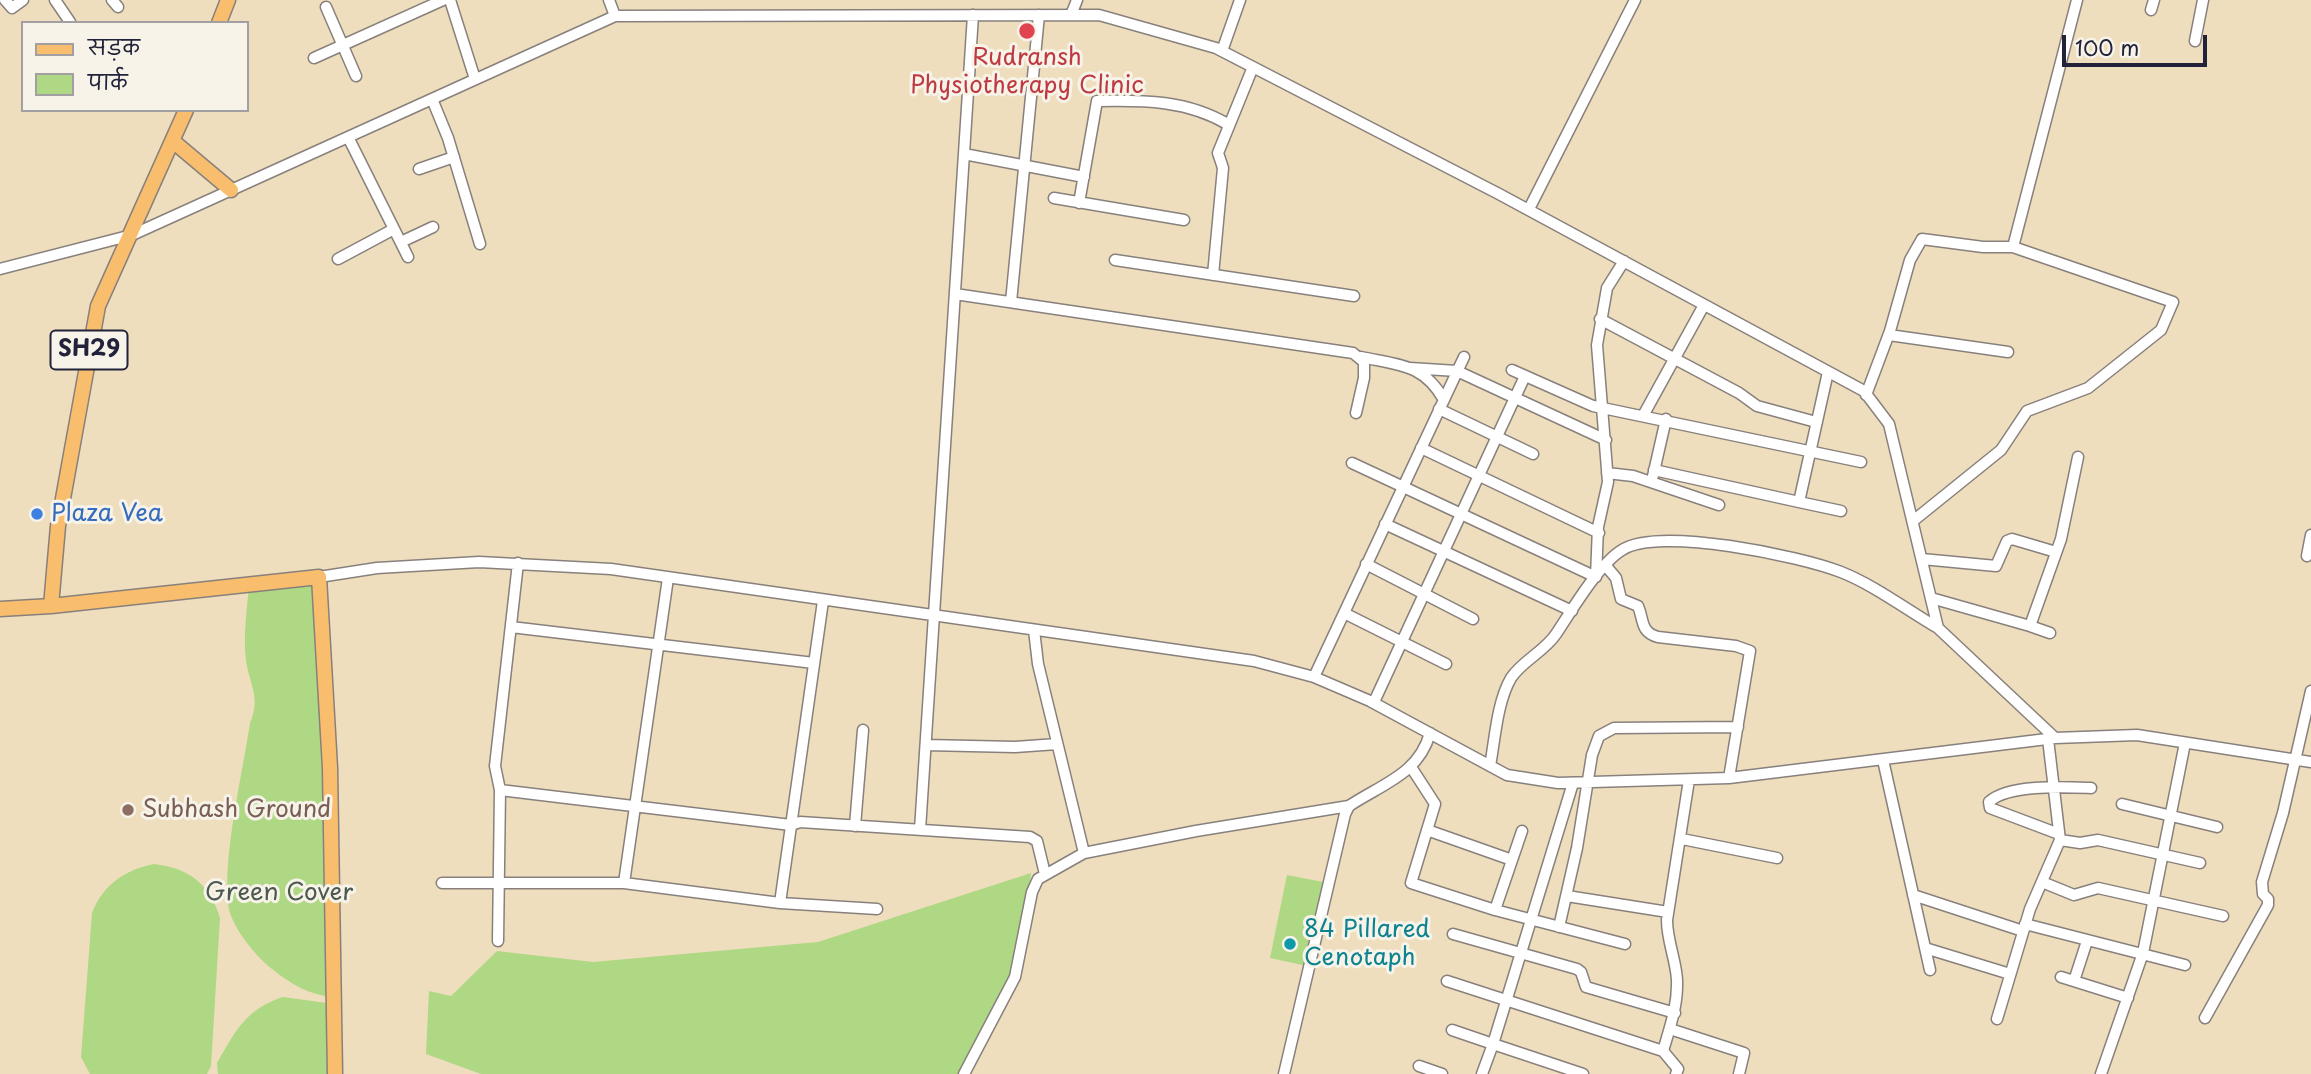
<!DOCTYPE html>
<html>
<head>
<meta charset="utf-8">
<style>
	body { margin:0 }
	#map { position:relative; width:2311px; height:1074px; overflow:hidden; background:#eedebd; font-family:"Playpen Sans","Playpen Sans Deva",sans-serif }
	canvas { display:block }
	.legend { position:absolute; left:21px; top:21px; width:228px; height:91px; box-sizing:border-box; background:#f7f3e8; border:2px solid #a29fa3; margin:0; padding:9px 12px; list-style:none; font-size:21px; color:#22223b }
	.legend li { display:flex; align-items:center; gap:14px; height:35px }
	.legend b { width:35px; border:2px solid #a29fa3 }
	.scale { position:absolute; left:2062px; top:35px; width:145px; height:32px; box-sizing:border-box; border:4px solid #22223b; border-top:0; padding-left:9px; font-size:21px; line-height:24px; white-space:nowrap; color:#22223b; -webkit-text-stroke:5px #f7f3e8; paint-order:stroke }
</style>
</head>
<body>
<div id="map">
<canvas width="2311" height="1074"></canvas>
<ul class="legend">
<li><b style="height:9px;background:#f9be6d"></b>सड़क</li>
<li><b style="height:19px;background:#aed884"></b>पार्क</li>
</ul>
<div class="scale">100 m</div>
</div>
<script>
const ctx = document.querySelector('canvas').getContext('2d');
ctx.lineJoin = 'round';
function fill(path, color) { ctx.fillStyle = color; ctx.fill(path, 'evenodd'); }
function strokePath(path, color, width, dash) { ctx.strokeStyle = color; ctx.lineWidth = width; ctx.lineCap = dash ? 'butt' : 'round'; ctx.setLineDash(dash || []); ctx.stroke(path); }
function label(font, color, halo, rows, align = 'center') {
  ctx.font = font + ' "Playpen Sans",sans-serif'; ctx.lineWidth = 6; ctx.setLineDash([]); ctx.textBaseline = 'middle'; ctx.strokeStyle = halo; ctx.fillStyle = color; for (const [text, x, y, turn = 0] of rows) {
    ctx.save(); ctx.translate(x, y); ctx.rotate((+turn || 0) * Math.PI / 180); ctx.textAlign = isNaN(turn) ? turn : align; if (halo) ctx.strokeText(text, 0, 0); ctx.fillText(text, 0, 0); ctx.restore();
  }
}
fill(new Path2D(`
	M319,577L334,997C309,995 292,985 272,969C256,957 230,925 228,904C223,854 242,776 250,723C261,698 250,686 246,661C243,635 247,610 249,584Z
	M154,864C189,868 210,884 220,918L211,1066L207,1074H90L81,1057L92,913C103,885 124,870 154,864Z
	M1031,873L1026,931L1010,988L961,1074H481L426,1054L429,991L451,996L497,951L593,962L818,942Z
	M1287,875L1323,882L1307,966L1270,958Z
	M283,997L334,1004L335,1074H218L217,1063C236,1030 246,1009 283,997Z`), '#aed884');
const minor = new Path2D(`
	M5,0L12,8L23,0
	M55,0L70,22
	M112,0L118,7
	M450,0L475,79
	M609,0L615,16
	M326,7L356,76
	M2151,10L2154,0
	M1071,15L1077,0
	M2195,41L2203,0
	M1222,51L1240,0
	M314,58L443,0
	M432,99L448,138L480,244
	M348,137L408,257
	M964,154L1084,177
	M419,169L454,157
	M1054,198L1184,220
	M1079,203L1097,101C1143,100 1188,100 1229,125
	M1529,209L1635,0
	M401,242L433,227
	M2013,247L2077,0
	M338,259L394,229
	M1115,260L1354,296
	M0,269L132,235L615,16L1099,15L1216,48L1499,194L1864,391L1889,424L1938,628L2055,738
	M1213,275L1223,168L1218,153L1253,67
	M955,294L1353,353L1364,362V378L1356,413
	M1011,302L1039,15
	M1600,319L1739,393L1757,406L1816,422
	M1889,335L2008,352
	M1361,357C1399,365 1424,364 1444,400
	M1410,368L1457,371L1606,440
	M1512,370L1593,406L1861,462
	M1866,395L1890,331L1910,260L1922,239L1983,247H2013L2173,302L2161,330L2088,388L2027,411L2001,450L1913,521
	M1439,409L1533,454
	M1644,414L1704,305
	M1421,448L1599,533
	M1352,463L1596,577L1598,527L1608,482L1597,345L1607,288L1624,261
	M1654,470L1799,502L1828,372
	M1607,473L1633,476L1719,505
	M1653,476L1666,419
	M1799,502L1841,511
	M1385,524L1572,611
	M2307,556L2311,535
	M1922,559L1996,566L2007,541L2012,539L2056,552
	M1366,564L1473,619
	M1606,566L1616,578L1621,599L1638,606C1644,620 1640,632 1658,637L1736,646L1750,651L1729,778
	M319,577L377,568L479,562L611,569L1254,661L1314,677L1370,701L1507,775L1558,783L1729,778L2055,738L2137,735L2311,762
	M1931,598L2030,626L2061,539L2078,457
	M1344,613L1446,664
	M2030,626L2050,633
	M511,627L814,663
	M1314,677L1464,357
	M1374,702L1525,376
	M926,745L1015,747L1057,744
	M1883,760L1930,970
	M1490,766C1495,739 1497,702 1511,678C1522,661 1545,651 1556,634C1572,610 1599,564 1622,550C1659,526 1799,556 1841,572C1874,585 1907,610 1938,628
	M1411,767L1435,804L1411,883L1495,910L1625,944
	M1573,783L1493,1044L1583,1074
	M500,790L791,825L800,822L1030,837L1037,841L1045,874
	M2122,804L2217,827
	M855,826L863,730
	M920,830L973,15
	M1427,830L1512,860
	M2059,834L1990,808L1989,802C2008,784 2065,787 2091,788
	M1682,839L1777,858
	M2060,840L2080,843L2098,840L2200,863
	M1084,853L1196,831L1349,806
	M2042,882L2074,895L2098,888L2223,916
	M442,883H624L780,903L877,909
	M624,883L668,578
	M1913,895L2023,931
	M1567,896L1668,912
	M780,903L823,601
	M1495,910L1522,831
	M2025,924L2185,965
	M1559,927L1577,848L1592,755L1599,736L1614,728L1738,727
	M1453,934L1577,969L1581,972L1586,987L1675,1013
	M498,941L500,790L495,766L518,563
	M1925,948L2010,974
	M2061,977L2128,998
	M1447,981L1663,1051L1678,1069L1676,1074
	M2074,981L2087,941
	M2205,1018L2268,905V899L2263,894L2262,882L2283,813L2311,691
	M1997,1019L2030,909L2060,840L2048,739
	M1670,1029L1744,1053L1739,1074
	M1452,1030L1493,1044L1482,1074
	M1663,1051C1670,1027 1678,1005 1677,980C1676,960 1667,941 1667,920L1689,780
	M1419,1066L1442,1074
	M964,1074L1015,977L1032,892L1038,879L1084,853L1038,664L1034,630
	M1284,1074L1345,814L1349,806C1382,784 1419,774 1430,733
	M2101,1074L2143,953L2185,743`);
const major = new Path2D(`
	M219,23L228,0
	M174,142L231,190
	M51,606L58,526L98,306L186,110
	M0,609L51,606L319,577L330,768L335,1074`);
strokePath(minor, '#88807c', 13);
strokePath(major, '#88807c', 17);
strokePath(minor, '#fff', 10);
strokePath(major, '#f9be6d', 14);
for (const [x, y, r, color] of [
	[1027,31,9,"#e0444e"],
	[37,514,7,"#3f7fe0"],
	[128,810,7,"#8d6e63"],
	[1290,944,7,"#0f9aa8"]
]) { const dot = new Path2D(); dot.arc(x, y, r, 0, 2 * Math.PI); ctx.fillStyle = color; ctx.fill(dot); strokePath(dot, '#f7f3e8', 2.5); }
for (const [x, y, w] of [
	[89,350,77]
]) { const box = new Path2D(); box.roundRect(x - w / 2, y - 19.5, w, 39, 5); ctx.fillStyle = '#f7f3e8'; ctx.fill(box); strokePath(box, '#22223b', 2); }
label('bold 23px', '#22223b', null, [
	["SH29",89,350]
]);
label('24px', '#be3a42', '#f7f3e8', [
	["Rudransh",1027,58],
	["Physiotherapy Clinic",1027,86]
]);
label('24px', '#366cbe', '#f7f3e8', [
	["Plaza Vea",51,514]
], 'left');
label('24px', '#785e54', '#f7f3e8', [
	["Subhash Ground",142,810]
], 'left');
label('24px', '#4c5951', '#f7f3e8', [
	["Green Cover",279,893]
]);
label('24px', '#0d838f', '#f7f3e8', [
	["84 Pillared",1304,930],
	["Cenotaph",1304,958]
], 'left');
</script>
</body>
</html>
